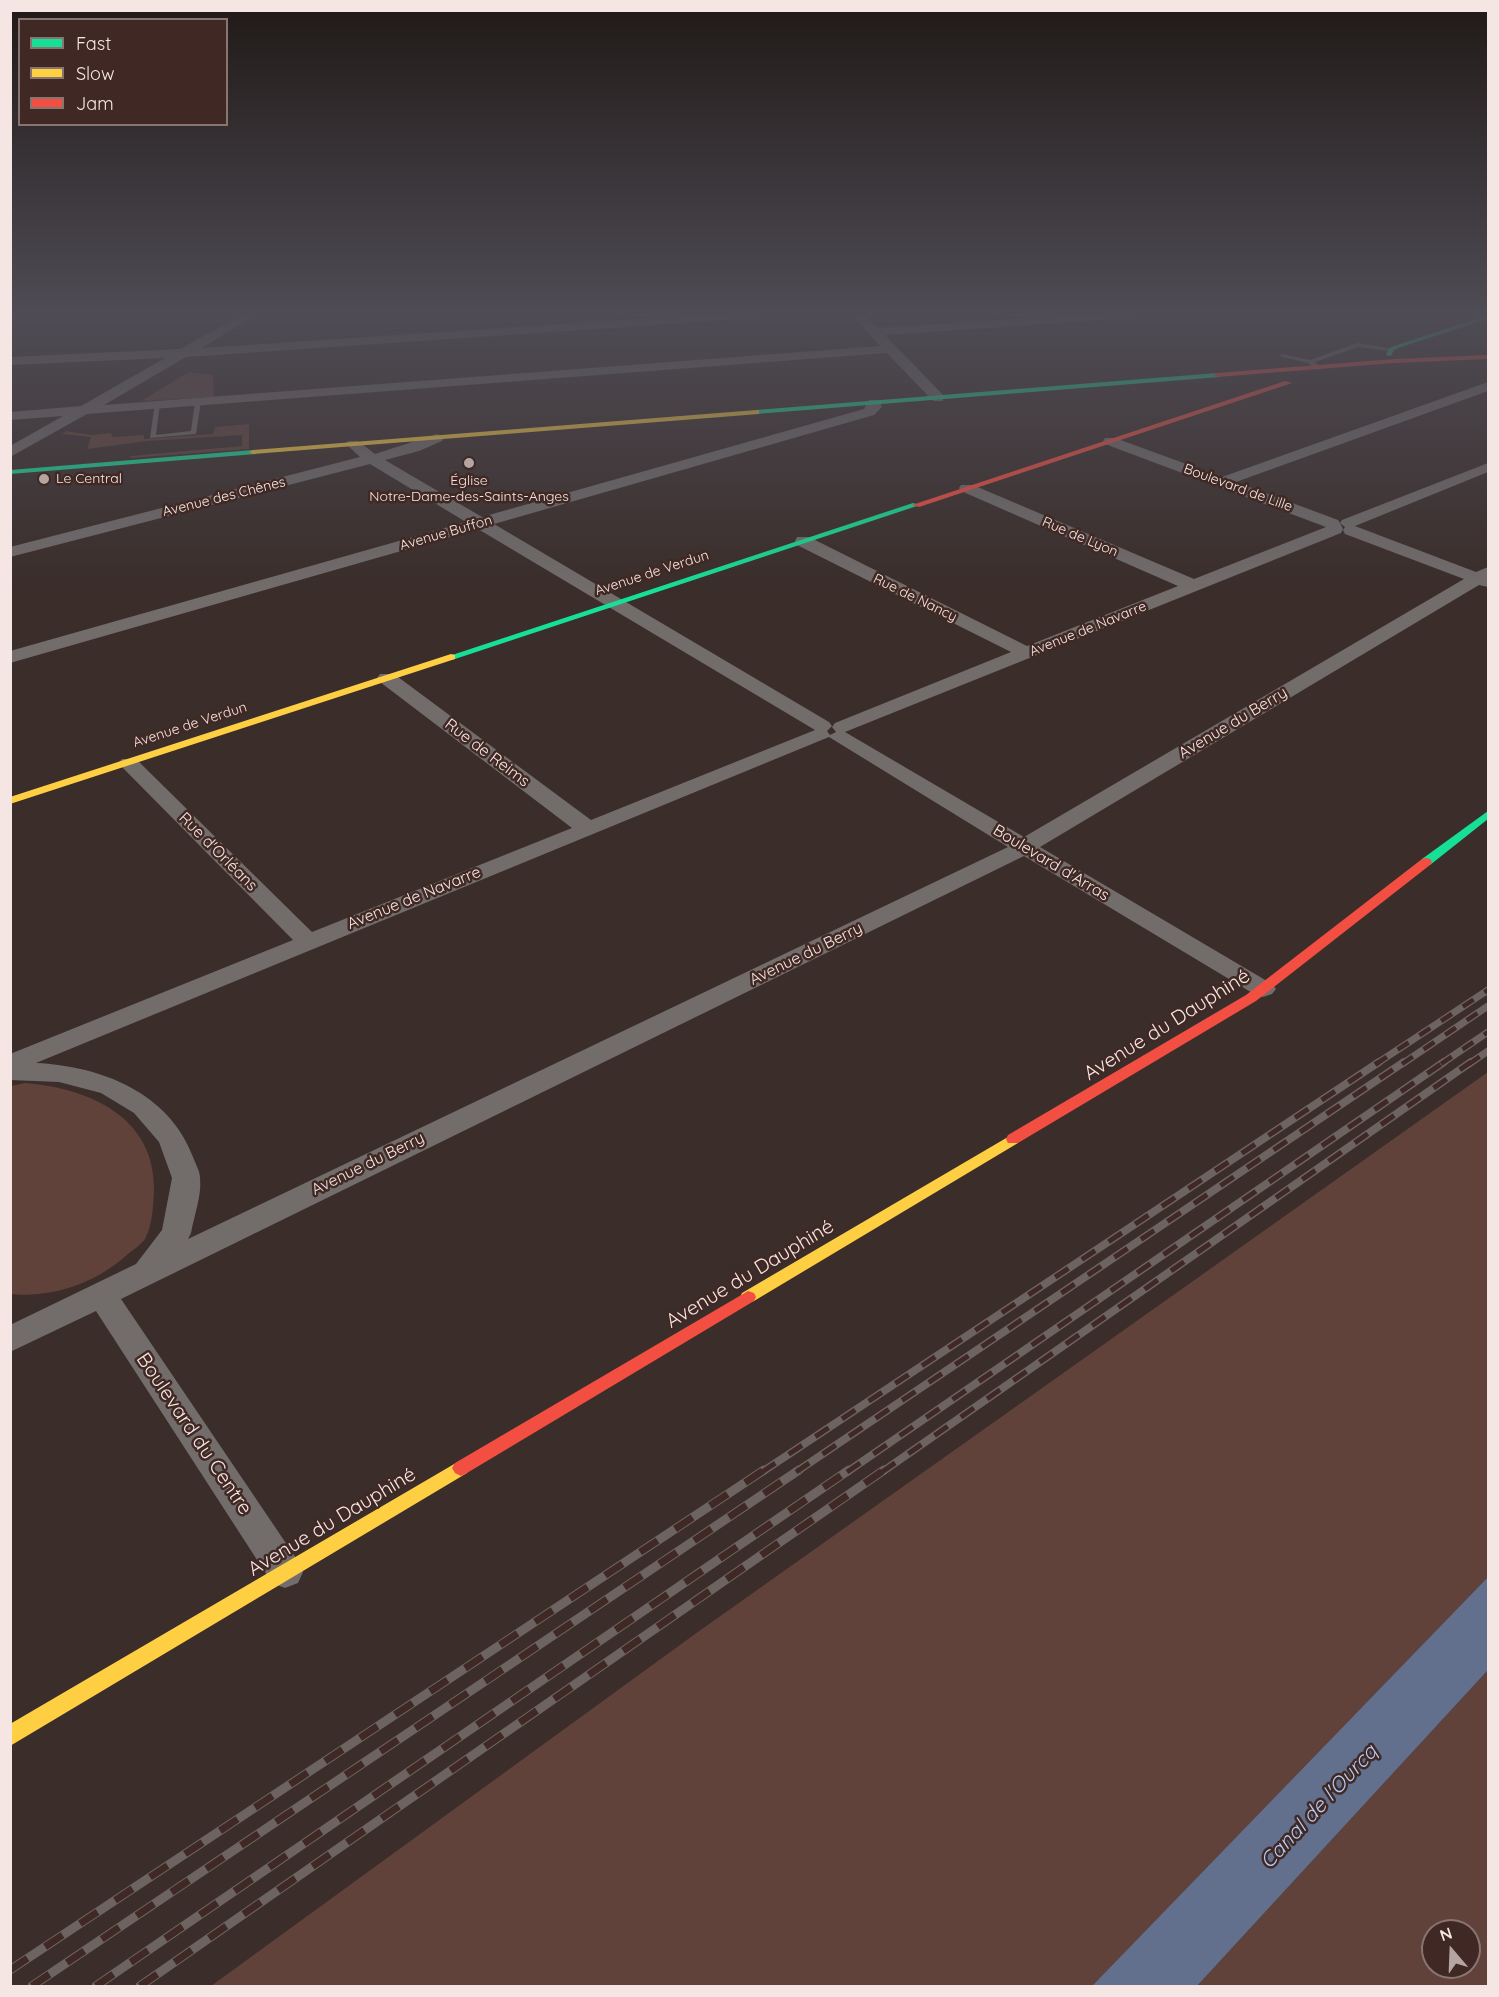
<!DOCTYPE html>
<html>
<head>
<meta charset="utf-8">
<style>
	body { margin:0 }
	#map { position:relative; width:1499px; height:1997px; overflow:hidden; background:#3a2d2a; font-family:Quicksand,sans-serif }
	canvas { display:block }
	.frame { position:absolute; inset:0; border:12px solid #f6e6e3; pointer-events:none }
	.legend { position:absolute; left:18px; top:18px; width:210px; height:108px; box-sizing:border-box; background:#402924; border:2px solid #897570; margin:0; padding:8px 10px; list-style:none; font-size:18px; color:#f6e6e3 }
	.legend li { display:flex; align-items:center; gap:12px; height:30px }
	.legend b { width:30px; border:2px solid #897570 }
	.north { position:absolute; left:1421px; top:1919px; width:60px; height:60px; box-sizing:border-box; background:#402924; border:2px solid #897570; border-radius:50%; rotate:341deg; font-size:16px; font-weight:700; line-height:24px; text-align:center; color:#f6e6e3 }
	.north::after { content:''; display:block; margin:auto; width:21px; height:27px; background:#b4a5a2; clip-path:polygon(50% 0,100% 100%,50% 72%,0 100%) }
</style>
</head>
<body>
<div id="map">
<canvas width="1499" height="1997"></canvas>
<div class="frame"></div>
<ul class="legend">
<li><b style="height:8px;background:#16e098"></b>Fast</li>
<li><b style="height:8px;background:#ffcf43"></b>Slow</li>
<li><b style="height:8px;background:#f24e42"></b>Jam</li>
</ul>
<div class="north">N</div>
</div>
<script>
const ctx = document.querySelector('canvas').getContext('2d');
ctx.lineJoin = 'round';
function fill(path, color) { ctx.fillStyle = color; ctx.fill(path, 'evenodd'); }
function strokePath(path, color, width, dash) { ctx.strokeStyle = color; ctx.lineWidth = width; ctx.lineCap = dash ? 'butt' : 'round'; ctx.setLineDash(dash || []); ctx.stroke(path); }
function label(font, color, halo, rows, align = 'center') {
  ctx.font = font + ' Quicksand,sans-serif'; ctx.lineWidth = 5; ctx.setLineDash([]); ctx.textBaseline = 'middle'; ctx.strokeStyle = halo; ctx.fillStyle = color; for (const [text, x, y, turn = 0] of rows) {
    ctx.save(); ctx.translate(x, y); ctx.rotate((+turn || 0) * Math.PI / 180); ctx.textAlign = isNaN(turn) ? turn : align; if (halo) ctx.strokeText(text, 0, 0); ctx.fillText(text, 0, 0); ctx.restore();
  }
}
fill(new Path2D(`
	M189,372L213,375L214,397L141,401Z
	M249,424V449L130,458L131,456L242,446V435L147,441L87,449L91,437L62,434L66,431L91,435L111,433L112,437L144,435V439L213,434L215,427Z
	M1488,1072V1577L1092,1986H211L695,1634Z
	M25,1083C88,1088 155,1116 154,1190C153,1206 153,1224 145,1239C141,1245 133,1250 128,1254C96,1283 54,1298 10,1294L11,1086Z
	M1488,1670V1986H1197ZM1433,1931H1469V1967H1433Z`), '#61423b');
fill(new Path2D(`
	M1488,1577V1670L1197,1986H1092Z`), '#626f8d');
fill(new Path2D(`
	M1357,343L1394,349L1391,351L1358,347L1315,362L1321,368L1318,370L1308,363L1279,356L1282,354L1310,360Z
	M198,399L201,401L196,434L150,438L155,402L160,403L156,435L191,431L195,401Z`), '#726c6b');
fill(new Path2D(`
	M243,314H257L202,348L709,314H763L757,318L186,357L104,405L880,346L851,314H864L878,328L1085,314H1138L1132,318L885,335L943,395V401H933L887,353L87,414L10,457V446L63,416L10,420V412L81,406L165,358L10,365V357L180,349Z
	M1488,382V391L1236,482L1338,520L1340,523L1342,520L1488,463V472L1355,526L1476,572L1488,567V587L1479,585L1040,847L1272,984L1276,989L1272,994L1263,997L1254,994L1024,856L121,1299L298,1561L303,1572L298,1583L285,1588L272,1583L96,1311L10,1352V1325L136,1264L162,1230L172,1178L159,1142L134,1113L101,1093L59,1082L10,1080V1054L293,940L122,767L118,763L122,759H136L312,932L572,828L380,682L377,678L380,674H394L591,820L815,730L478,529L10,663V651L466,522L370,464L10,557V547L360,457L346,444L348,441H358L375,454L437,434L444,438L442,441L419,451L385,460L482,517L864,409L869,400H879L882,407L874,415L494,524L829,722L832,726L827,731L830,735L836,732L832,727L835,723L1011,652L797,545L795,541L797,537H809L1027,646L1178,586L961,491L959,488L961,485H973L1194,579L1326,527L1105,444L1103,441L1105,438H1115L1222,477ZM1340,523L1345,527L1343,530L1345,534L1464,579L1024,837L845,732L1341,533L1343,529ZM829,737L1008,847L188,1239L191,1233C194,1216 202,1195 200,1178C200,1171 195,1163 193,1157C169,1092 100,1066 36,1063Z`), '#726c6b');
fill(new Path2D(`
	M1488,315V319L1398,348L1394,350L1391,356L1386,355L1389,348L1394,346Z
	M1217,373H1220V377L756,414L752,412L756,410Z
	M253,450L257,452L256,454L10,474V470Z
	M913,503L920,505L455,659L451,660L446,657Z
	M1488,811V819L1430,865H1422L1420,862L1422,859Z`), '#16e098');
fill(new Path2D(`
	M756,410H759V414L253,454L249,452L253,450Z
	M451,654L455,655V659L10,804V797Z
	M1013,1134L1018,1135L1020,1139L1018,1143L754,1301L748,1303L742,1301L740,1297L742,1293Z
	M461,1460L467,1463L470,1468L467,1473L10,1746V1724Z`), '#ffcf43');
fill(new Path2D(`
	M1488,355V359L1394,363L1217,377L1213,375L1217,373L1394,359Z
	M1285,381L1292,383L919,507L912,505Z
	M1426,858L1430,859L1432,862L1430,865L1256,1001L1018,1143H1008L1006,1139L1008,1135L1246,995L1422,859Z
	M748,1291L754,1293L756,1297L754,1301L467,1473L461,1476L455,1473L452,1468L455,1463Z`), '#f24e42');
const railFar2 = new Path2D(`
	M1376,1064L1488,990
	M1402,1064L1488,1006
	M1441,1064L1488,1032
	M1469,1064L1488,1051`);
const railFar1 = new Path2D(`
	M762,1472L1379,1062
	M796,1472L1404,1062
	M847,1472L1444,1062
	M882,1472L1471,1062`);
const rail = new Path2D(`
	M10,1970L764,1470
	M32,1986L799,1470
	M96,1986L849,1470
	M140,1986L884,1470`);
strokePath(railFar2, '#6d6462', 7);
strokePath(railFar1, '#6d6462', 8);
strokePath(rail, '#6d6462', 9);
strokePath(railFar2, '#402924', 4.5, [13]);
strokePath(railFar1, '#402924', 5, [16]);
strokePath(rail, '#402924', 7, [21]);
const sky = ctx.createLinearGradient(0, 0, 0, 593);
sky.addColorStop(0, '#201917');
sky.addColorStop(0.53, '#4f4c55');
sky.addColorStop(1, '#4f4c5500');
ctx.fillStyle = sky;
ctx.fillRect(0, 0, 1499, 593);
for (const [x, y, r, color] of [
	[469,463,6,"#b4a5a2"],
	[44,479,6,"#b4a5a2"]
]) { const dot = new Path2D(); dot.arc(x, y, r, 0, 2 * Math.PI); ctx.fillStyle = color; ctx.fill(dot); strokePath(dot, '#402924', 2); }
label('14px', '#f6e6e3', '#402924', [
	["Le Central",56,479],
	["Église",469,481,"center"],
	["Notre-Dame-des-Saints-Anges",469,497,"center"]
], 'left');
label('14px', '#f6e6e3', '#402924', [
	["Boulevard de Lille",1238,488,20],
	["Avenue des Chênes",224,497,-14],
	["Avenue Buffon",446,533,-16],
	["Rue de Lyon",1080,537,23],
	["Avenue de Verdun",652,573,-18],
	["Rue de Nancy",915,598,26],
	["Avenue de Navarre",1088,629,-22],
	["Avenue de Verdun",190,725,-18]
]);
label('16px', '#f6e6e3', '#402924', [
	["Avenue du Berry",1233,723,-31],
	["Rue de Reims",487,753,37],
	["Rue d'Orléans",218,852,45],
	["Boulevard d'Arras",1051,863,31],
	["Avenue de Navarre",414,898,-22],
	["Avenue du Berry",806,954,-26],
	["Avenue du Berry",368,1164,-26]
]);
label('20px', '#f6e6e3', '#402924', [
	["Avenue du Dauphiné",1167,1025,-32],
	["Avenue du Dauphiné",750,1274,-31],
	["Boulevard du Centre",194,1434,56],
	["Avenue du Dauphiné",332,1522,-31]
]);
label('italic 21px', '#b6ccf9', '#402924', [
	["Canal de l'Ourcq",1319,1807,-47]
]);
</script>
</body>
</html>
